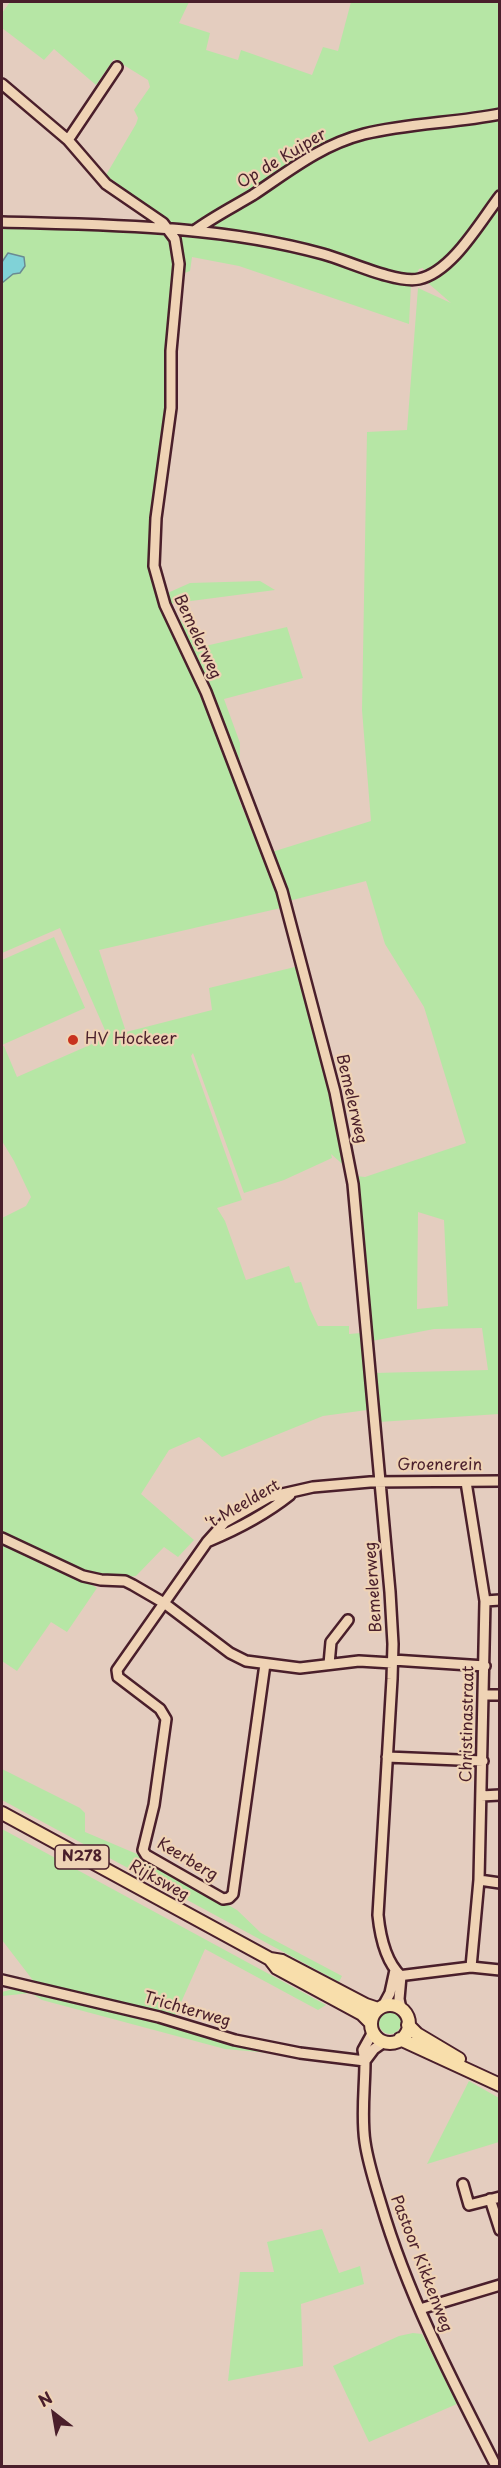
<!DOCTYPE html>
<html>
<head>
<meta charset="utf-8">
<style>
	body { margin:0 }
	#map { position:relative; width:501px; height:2468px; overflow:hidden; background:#e4cdbf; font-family:"Playpen Sans",sans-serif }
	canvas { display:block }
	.frame { position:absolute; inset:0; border:3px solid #4a1f2b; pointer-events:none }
	.north { position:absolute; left:24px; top:2384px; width:60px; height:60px; -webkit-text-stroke:4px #efd3b5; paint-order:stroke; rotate:329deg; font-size:16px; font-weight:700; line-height:24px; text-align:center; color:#4a1f2b }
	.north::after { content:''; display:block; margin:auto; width:21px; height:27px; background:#4a1f2b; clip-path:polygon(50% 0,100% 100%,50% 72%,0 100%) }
</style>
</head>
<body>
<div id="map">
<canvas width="501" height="2468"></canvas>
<div class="frame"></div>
<div class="north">N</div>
</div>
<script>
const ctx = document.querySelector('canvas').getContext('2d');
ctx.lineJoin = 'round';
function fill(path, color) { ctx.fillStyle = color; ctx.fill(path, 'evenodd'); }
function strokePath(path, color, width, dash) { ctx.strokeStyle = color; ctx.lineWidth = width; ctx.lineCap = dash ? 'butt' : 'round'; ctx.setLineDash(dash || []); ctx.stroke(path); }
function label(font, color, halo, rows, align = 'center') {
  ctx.font = font + ' "Playpen Sans",sans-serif'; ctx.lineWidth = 4.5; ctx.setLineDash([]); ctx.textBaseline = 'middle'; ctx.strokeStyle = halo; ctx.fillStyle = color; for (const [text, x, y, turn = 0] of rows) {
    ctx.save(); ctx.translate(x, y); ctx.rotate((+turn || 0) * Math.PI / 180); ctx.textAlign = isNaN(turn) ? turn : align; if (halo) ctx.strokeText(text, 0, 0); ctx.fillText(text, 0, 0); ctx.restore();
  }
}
fill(new Path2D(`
	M10,2H189L179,23L210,33L206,50L238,60L241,50L312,75L323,47L338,51L351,2H499V1414L379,1422L375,1373L488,1370L482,1328L434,1329L372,1341L356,1176L331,1154L332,1158L284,1180L244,1193L193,1053L191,1056L242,1200L217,1208L225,1221L246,1280L289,1266L295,1283L301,1282L310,1309L318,1326H349V1334L361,1333L367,1410L323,1416L222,1457L199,1437L169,1450L141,1494L194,1540L178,1557L164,1547L136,1576L86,1581L97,1588L67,1632L51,1622L17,1671L2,1661V1218L26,1206L31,1197L14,1161L2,1141V1047L4,1046L17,1077L108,1037L60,928L2,953V220L169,226L162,217L106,175L136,124L138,118L134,110L150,87L148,80L114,59L96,85L54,49L44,60L2,28V13ZM192,257L239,266L409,324L411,285L419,269L423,268L428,283L451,303L418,288L407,430L367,432L362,710L371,821L272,852L289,901L366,881L385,944L424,1007L466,1143L365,1177L356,1176L347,1122L307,964L209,988L212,1010L126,1032L99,950L285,907L277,880L269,871L239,800L240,743L224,699L303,678L287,627L201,647L168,604L275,590L260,581L190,583L163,595L155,560L182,274L190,271ZM418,1212L444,1220L448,1306L417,1309Z
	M54,937L85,1008L2,1045V960Z
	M2,1769L80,1808L85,1813V1832L144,1857L237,1910L261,1933L342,1976L339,1982L2,1800Z
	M2,1829L326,2005L318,2010L205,1949L174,2018L35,1983L2,1940Z
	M21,1987C108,2008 193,2035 281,2054L225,2049L42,2000L31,1993L2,1996V1992Z
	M379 2023a11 11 0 1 1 22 0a11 11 0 1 1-22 0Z
	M469,2081L499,2098V2142L427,2164Z
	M322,2229L339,2273L360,2266L364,2284L301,2304L303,2366L228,2381L240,2272H274L267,2242Z
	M413,2333L422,2334L457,2404L369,2442L333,2366L399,2336Z`), '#b6e6a5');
const water = new Path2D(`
	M8,253L24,257L25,266L20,273L13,274L2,283V262Z`);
fill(water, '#80d2d7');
strokePath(water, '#6a8a92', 1.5);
const minor = new Path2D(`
	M2,84L68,140L106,184L163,223L175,239L179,264L171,351V408L156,518L154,566L165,605L206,692L282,891L335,1092L353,1184L390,1592L393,1644L392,1679L378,1915C380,1935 386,1962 401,1976L399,1999L401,2009
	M68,140L117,67
	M2,222C109,225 218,225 323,254C346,260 396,284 419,279C452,272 480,222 500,196
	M194,231C213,217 233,207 253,195C289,171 321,145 364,134C408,123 455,123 500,114
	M466,1482L485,1601L479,1880L471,1967
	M2,1538L83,1576L101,1580L125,1581L133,1585L164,1603L230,1653L246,1661L300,1668L359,1661L392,1663
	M209,1541C238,1529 266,1514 290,1495
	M485,1601L500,1600
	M393,1660L485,1666
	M265,1664L233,1894L229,1898L223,1899L146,1855L143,1850L154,1805L166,1719L160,1709L118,1677L117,1670L207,1542L225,1522L269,1497L313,1487L370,1482L500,1481
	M329,1664L331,1642L348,1620
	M485,1695H500
	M387,1757L483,1761
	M481,1796L500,1795
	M479,1880L500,1883
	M398,1976L471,1967L500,1970
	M2,1980L159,2017L235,2040L300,2053L365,2061
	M383,2006L390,1993L395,1970
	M373,2032L363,2050L365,2061C365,2087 361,2116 365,2142C368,2163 375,2184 381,2204C408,2296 453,2382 496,2466
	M365,2061L374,2049L384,2042
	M463,2184L469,2205L500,2197
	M490,2199L500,2230
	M420,2309L500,2285`);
const major = new Path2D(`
	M2,1813L270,1959L277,1968L362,2014L371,2023
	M270,1959L282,1961L366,2005L378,2009
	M371 2024a19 19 0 1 1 38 0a19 19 0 1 1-38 0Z
	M408,2025L417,2034L459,2059
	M400,2039L500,2085`);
strokePath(minor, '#4a1f2b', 14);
strokePath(major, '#4a1f2b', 16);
strokePath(minor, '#efd3b5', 9);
strokePath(major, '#f8deab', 12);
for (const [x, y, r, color] of [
	[73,1040,6,"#c8321e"]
]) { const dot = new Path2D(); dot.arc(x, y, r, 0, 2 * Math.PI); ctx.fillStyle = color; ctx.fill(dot); strokePath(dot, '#efd3b5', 2); }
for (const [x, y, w] of [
	[82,1857,54]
]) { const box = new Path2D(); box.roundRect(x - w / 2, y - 12, w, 24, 4.5); ctx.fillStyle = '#efd3b5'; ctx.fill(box); strokePath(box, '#4a1f2b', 1.5); }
label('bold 15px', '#4a1f2b', null, [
	["N278",82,1857]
]);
label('16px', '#4a1f2b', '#efd3b5', [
	["Op de Kuiper",282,159,-31],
	["Bemelerweg",197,637,65],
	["Bemelerweg",351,1099,77],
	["Groenerein",440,1466],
	["'t Meeldert",243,1505,-30],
	["Bemelerweg",374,1587,-94],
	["Christinastraat",468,1724,-89],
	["Keerberg",187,1860,31],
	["Rijksweg",159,1881,29],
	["Trichterweg",187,2010,16],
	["Pastoor Kikkenweg",421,2264,69]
]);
label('16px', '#4a1f2b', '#efd3b5', [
	["HV Hockeer",85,1040]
], 'left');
</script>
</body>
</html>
